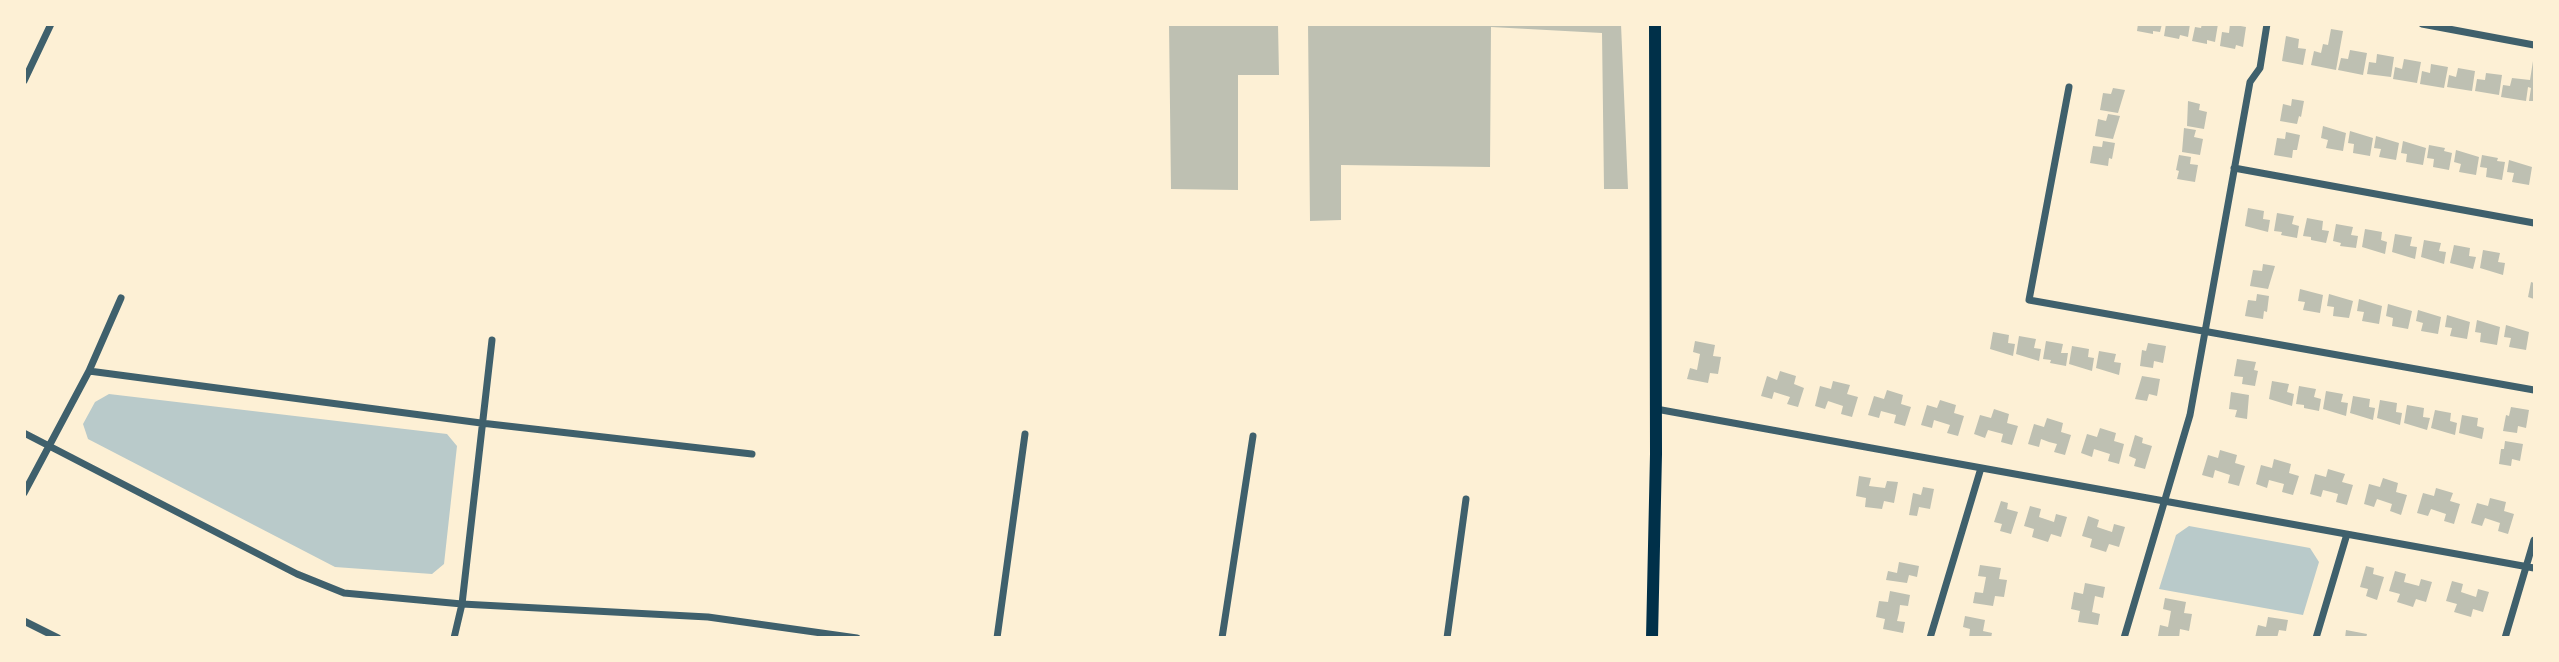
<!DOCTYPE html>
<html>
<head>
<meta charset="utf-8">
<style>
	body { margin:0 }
	#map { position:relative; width:2559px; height:662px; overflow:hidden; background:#fdf0d5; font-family:Signika,sans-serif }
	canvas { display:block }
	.frame { position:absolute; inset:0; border:26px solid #fdf0d5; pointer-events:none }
</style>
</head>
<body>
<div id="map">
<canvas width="2559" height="662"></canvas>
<div class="frame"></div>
</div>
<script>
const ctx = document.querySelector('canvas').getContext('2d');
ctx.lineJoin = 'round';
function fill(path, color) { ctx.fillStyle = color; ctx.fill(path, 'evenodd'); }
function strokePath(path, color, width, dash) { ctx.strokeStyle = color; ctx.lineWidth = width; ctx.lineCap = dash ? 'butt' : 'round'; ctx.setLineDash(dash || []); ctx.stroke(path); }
fill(new Path2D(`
	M109,394L447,434L457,446L444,564L432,574L335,567L88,439L83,424L95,402Z
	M2189,526L2310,548L2319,562L2303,615L2159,589L2176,535Z`), '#b9caca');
fill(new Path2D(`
	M1169,24H1278L1279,75H1238V190L1171,189Z
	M1308,24H1621L1628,189H1604L1602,33L1491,27L1490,167L1341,165V220L1310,221Z
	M2138,24H2162L2160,32L2153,31V34L2137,31Z
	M2166,24H2190L2188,37L2180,35L2179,39L2164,36Z
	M2202,24H2218L2215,42L2207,40V44L2192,41L2195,27L2201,28Z
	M2230,24L2246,27L2243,47L2236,45L2235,49L2220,46L2222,32L2229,33Z
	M2331,29L2343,31L2336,70L2311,65L2314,51L2321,53L2323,44L2328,45Z
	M2286,36L2299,39L2298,48L2306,49L2303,65L2282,61Z
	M2350,50L2367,53L2363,75L2338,70L2341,58L2348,59Z
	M2377,54L2394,57L2391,77L2367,74L2369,62L2376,63Z
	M2404,59L2421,62L2417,83L2393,79L2395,67L2402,69Z
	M2533,61L2534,101H2529L2531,88L2528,87L2526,101L2501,97L2503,85L2510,86L2512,78L2530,80Z
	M2431,64L2448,67L2444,88L2420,84L2422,71L2430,73Z
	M2458,68L2475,71L2472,91L2447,87L2449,75L2456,77Z
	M2486,73L2502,75L2499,95L2475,91L2477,79L2485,80Z
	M2113,88L2125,90L2118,113L2100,110L2103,93L2111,94Z
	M2292,99L2304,101L2301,117L2299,116L2297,124L2280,121L2283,104L2291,106Z
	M2188,101L2200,104L2199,110L2207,112L2204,129L2187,126Z
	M2108,114L2120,116L2113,139L2095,136L2098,119L2106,121Z
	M2323,126L2346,133L2343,151L2326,148L2328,140L2321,138Z
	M2184,128L2196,130L2194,137L2203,139L2200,155L2182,152Z
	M2350,131L2373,138L2370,156L2353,153L2354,144L2348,143Z
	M2286,132L2300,135L2297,150H2293L2292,158L2274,155L2277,138L2285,139Z
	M2376,136L2399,143L2396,160L2379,157L2381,149L2374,148Z
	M2103,141L2115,143L2112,159L2109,158L2108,166L2090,163L2093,146L2102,147Z
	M2403,141L2426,148L2423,165L2406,162L2407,154L2401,153Z
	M2429,145L2445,148L2444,151L2452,153L2449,170L2433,167L2434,159L2427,158Z
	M2456,150L2479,157L2476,175L2459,172L2461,164L2454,162Z
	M2179,155L2191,157L2190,164L2198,165L2195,182L2177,179L2179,171L2176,170Z
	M2482,155L2498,158L2497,161L2505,162L2502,180L2486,177L2487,168L2480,167Z
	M2509,160L2532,167L2529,185L2512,182L2514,173L2507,172Z
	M2248,208L2264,211L2263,219L2270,220L2268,232L2245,226Z
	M2277,213L2294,216L2292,224L2299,226L2297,238L2281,235L2282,232L2274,231Z
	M2307,218L2323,221L2322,230L2329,231L2326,243L2311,240V237L2303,236Z
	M2336,224L2353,227L2351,235L2358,236L2356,248L2340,246L2341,243L2333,241Z
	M2365,229L2382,232L2381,240L2387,242L2385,254L2362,247Z
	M2395,234L2412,237L2410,246L2417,247L2415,259L2392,252Z
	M2424,240L2441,243L2439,251L2446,252L2444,264L2421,257Z
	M2454,245L2470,248L2469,256L2476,257L2473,269L2450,263Z
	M2483,250L2500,253L2498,262L2505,263L2503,275L2480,268Z
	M2263,264L2275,266L2268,289L2250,286L2253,270L2262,271Z
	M2531,282L2534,283V299L2528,297Z
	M2300,289L2323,295L2320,313L2303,310L2305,302L2298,301Z
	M2257,294L2269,296L2267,312L2264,311L2263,319L2245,316L2248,300L2256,301Z
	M2329,294L2353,301L2349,318L2333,316L2334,307L2327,306Z
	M2359,299L2382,306L2379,324L2362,321L2364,312L2357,311Z
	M2388,304L2412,311L2408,329L2392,326L2393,318L2386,316Z
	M2418,310L2441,317L2438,334L2421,331L2423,323L2416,321Z
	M2447,315L2470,322L2467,339L2450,336L2452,328L2445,327Z
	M2477,320L2500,327L2497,345L2480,342L2481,333L2475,332Z
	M2506,325L2529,332L2526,350L2509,347L2511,338L2504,337Z
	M1993,332L2009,335L2008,343L2015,344L2013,356L1990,349Z
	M2019,336L2036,339L2034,348L2041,349L2039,361L2016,354Z
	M1695,341L1715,345L1713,356L1721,357L1718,374L1710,373L1708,383L1687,379L1690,368L1697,370L1700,354L1693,352Z
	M2046,341L2063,344L2061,353H2068L2066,366L2050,363L2051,360L2043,359Z
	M2148,343L2166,346L2163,363L2154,361L2153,368L2140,366L2142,350L2146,351Z
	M2072,346L2089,349L2088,357L2094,358L2092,371L2069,364Z
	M2099,351L2116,354L2114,362L2121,363L2119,375L2096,368Z
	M2237,359L2256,362L2254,370L2258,371L2255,386L2242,384L2243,377L2234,376Z
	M1780,371L1796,376L1794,384L1804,388L1798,407L1787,404L1790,397L1774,392L1772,399L1761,396L1767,376L1777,380Z
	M2142,376L2160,379L2157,396L2149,394L2147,401L2135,399Z
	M1833,381L1850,385L1847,394L1858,397L1852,417L1841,414L1843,406L1828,401L1825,409L1815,406L1820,386L1831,389Z
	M2272,381L2289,384L2287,392L2294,394L2292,406L2269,399Z
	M2299,386L2316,389L2314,397L2321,399L2319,411L2304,408V405L2296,404Z
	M1887,390L1903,395L1901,404L1911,407L1905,426L1894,423L1896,415L1881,411L1879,418L1868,415L1874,396L1884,399Z
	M2326,391L2343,394L2341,402L2348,403L2346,416L2323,409Z
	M2231,392L2249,395L2247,419L2235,417L2237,410L2229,409Z
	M2353,396L2370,399L2369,407L2375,408L2373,420L2350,413Z
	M1940,400L1956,405L1954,413L1964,416L1958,436L1947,433L1950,425L1934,420L1932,428L1921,425L1927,405L1937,408Z
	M2380,400L2397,403L2396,412L2402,413L2400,425L2377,418Z
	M2407,405L2424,408L2423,417L2430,418L2427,430L2404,423Z
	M2511,407L2529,410L2526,428L2518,426L2517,433L2503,431L2506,415L2509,416Z
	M1994,409L2009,414L2007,423L2018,426L2012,445L2001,442L2003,434L1988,430L1985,438L1974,434L1980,415L1991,418Z
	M2435,410L2451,413L2450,421L2457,423L2455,435L2431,428Z
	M2462,415L2478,418L2477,426L2484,428L2482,439L2459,433Z
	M2047,418L2063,423L2061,432L2071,435L2065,455L2054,452L2057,444L2049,442L2041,439L2039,447L2028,444L2034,424L2044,427Z
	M2100,428L2116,433L2114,441L2124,444L2119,464L2108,461L2110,454L2094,449L2092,457L2081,453L2087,434L2097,437Z
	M2135,435L2143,438L2142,443L2152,446L2145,469L2134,466L2136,459L2129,456Z
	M2505,441L2523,444L2520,461L2512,459L2511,466L2499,464L2501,449H2504Z
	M2220,450L2237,455L2235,463L2245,466L2239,486L2228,483L2230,475L2215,470L2213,478L2202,475L2208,455L2218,458Z
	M2274,459L2291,464L2289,473L2299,476L2293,495L2282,492L2284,484L2269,480L2267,488L2256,484L2261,465L2272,468Z
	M2328,469L2345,474L2342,482L2353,485L2347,505L2336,502L2338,494L2331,492L2323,490L2321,497L2310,494L2315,474L2326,477Z
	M1859,476L1871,478L1869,486L1885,488L1887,481L1898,482L1894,503L1884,501L1882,509L1865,507L1866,498L1856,496Z
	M2383,478L2398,483L2396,492L2407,495L2401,515L2390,511L2392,504L2377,499L2374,507L2364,504L2369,484L2380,487Z
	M1923,487L1934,489L1930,509L1919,507L1917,516L1909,515L1913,493L1921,495Z
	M2436,488L2453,493L2450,501L2460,504L2454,524L2444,521L2446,514L2431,509L2428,516L2417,513L2423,493L2434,496Z
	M2490,498L2506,502L2504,511L2514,514L2508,534L2498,531L2500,523L2485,518L2482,526L2471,523L2477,503L2488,506Z
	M2001,501L2008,503L2007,509L2018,512L2011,534L2000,531L2002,524L1994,522Z
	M2030,506L2041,509L2039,517L2054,522L2056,514L2067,517L2061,537L2051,534L2048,542L2032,537L2034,529L2024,526Z
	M2088,516L2099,520L2097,527L2112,532L2114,524L2125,527L2119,547L2109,544L2106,552L2090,547L2092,539L2082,536Z
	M1899,562L1919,566L1917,577L1909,575L1907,583L1886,580L1888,571L1897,573Z
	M1980,565L2001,568L1999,579L2007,580L2004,597L1995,596L1993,606L1973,603L1975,592L1983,593L1986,577L1978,576Z
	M2366,566L2374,568L2373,574L2384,577L2377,600L2366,596L2368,589L2360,587Z
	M2395,571L2406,574L2404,582L2419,586L2421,579L2432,582L2426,602L2416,599L2413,607L2397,602L2400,594L2389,591Z
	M2452,581L2463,584L2461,592L2476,597L2478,589L2489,592L2483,612L2473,609L2471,617L2454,612L2457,604L2446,601Z
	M2085,583L2105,587L2103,598L2095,596L2092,612L2100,614L2098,625L2078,622L2080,611L2071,609L2074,592L2083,594Z
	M1890,591L1910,595L1908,606L1900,605L1899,613L1897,621L1905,622L1903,633L1883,629L1885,619L1876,617L1879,601L1888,602Z
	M2165,598L2186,602L2184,613L2192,614L2189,631L2180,629L2179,638L2158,636L2160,625L2168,627L2171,611L2163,609Z
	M1965,616L1985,620L1983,631L1992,633L1991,638H1969L1970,629L1963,627Z
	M2268,617L2288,620L2286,631L2279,630L2277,638H2255L2258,625L2266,627Z
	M2346,630L2367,634L2366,638H2345Z`), '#bec0b2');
strokePath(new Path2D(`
	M2422,24L2534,45
	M24,81L51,24
	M2069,87L2029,300L2534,390
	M2234,168L2534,223
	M89,371L481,423L752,454
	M1656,409L2534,568
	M24,433L297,574L344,593L462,604L708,617L857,638
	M24,493L89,371L121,298
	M24,621L58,638
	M454,638L462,604L492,340
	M997,638L1025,434
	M1222,638L1253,436
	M1447,638L1466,499
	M1930,638L1981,468
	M2124,638L2190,415L2250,82L2260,68L2267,24
	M2316,638L2347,534
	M2505,638L2534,540`), '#3f606c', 7);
strokePath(new Path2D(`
	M1652,638L1656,454L1655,24`), '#003049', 12);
</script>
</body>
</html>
